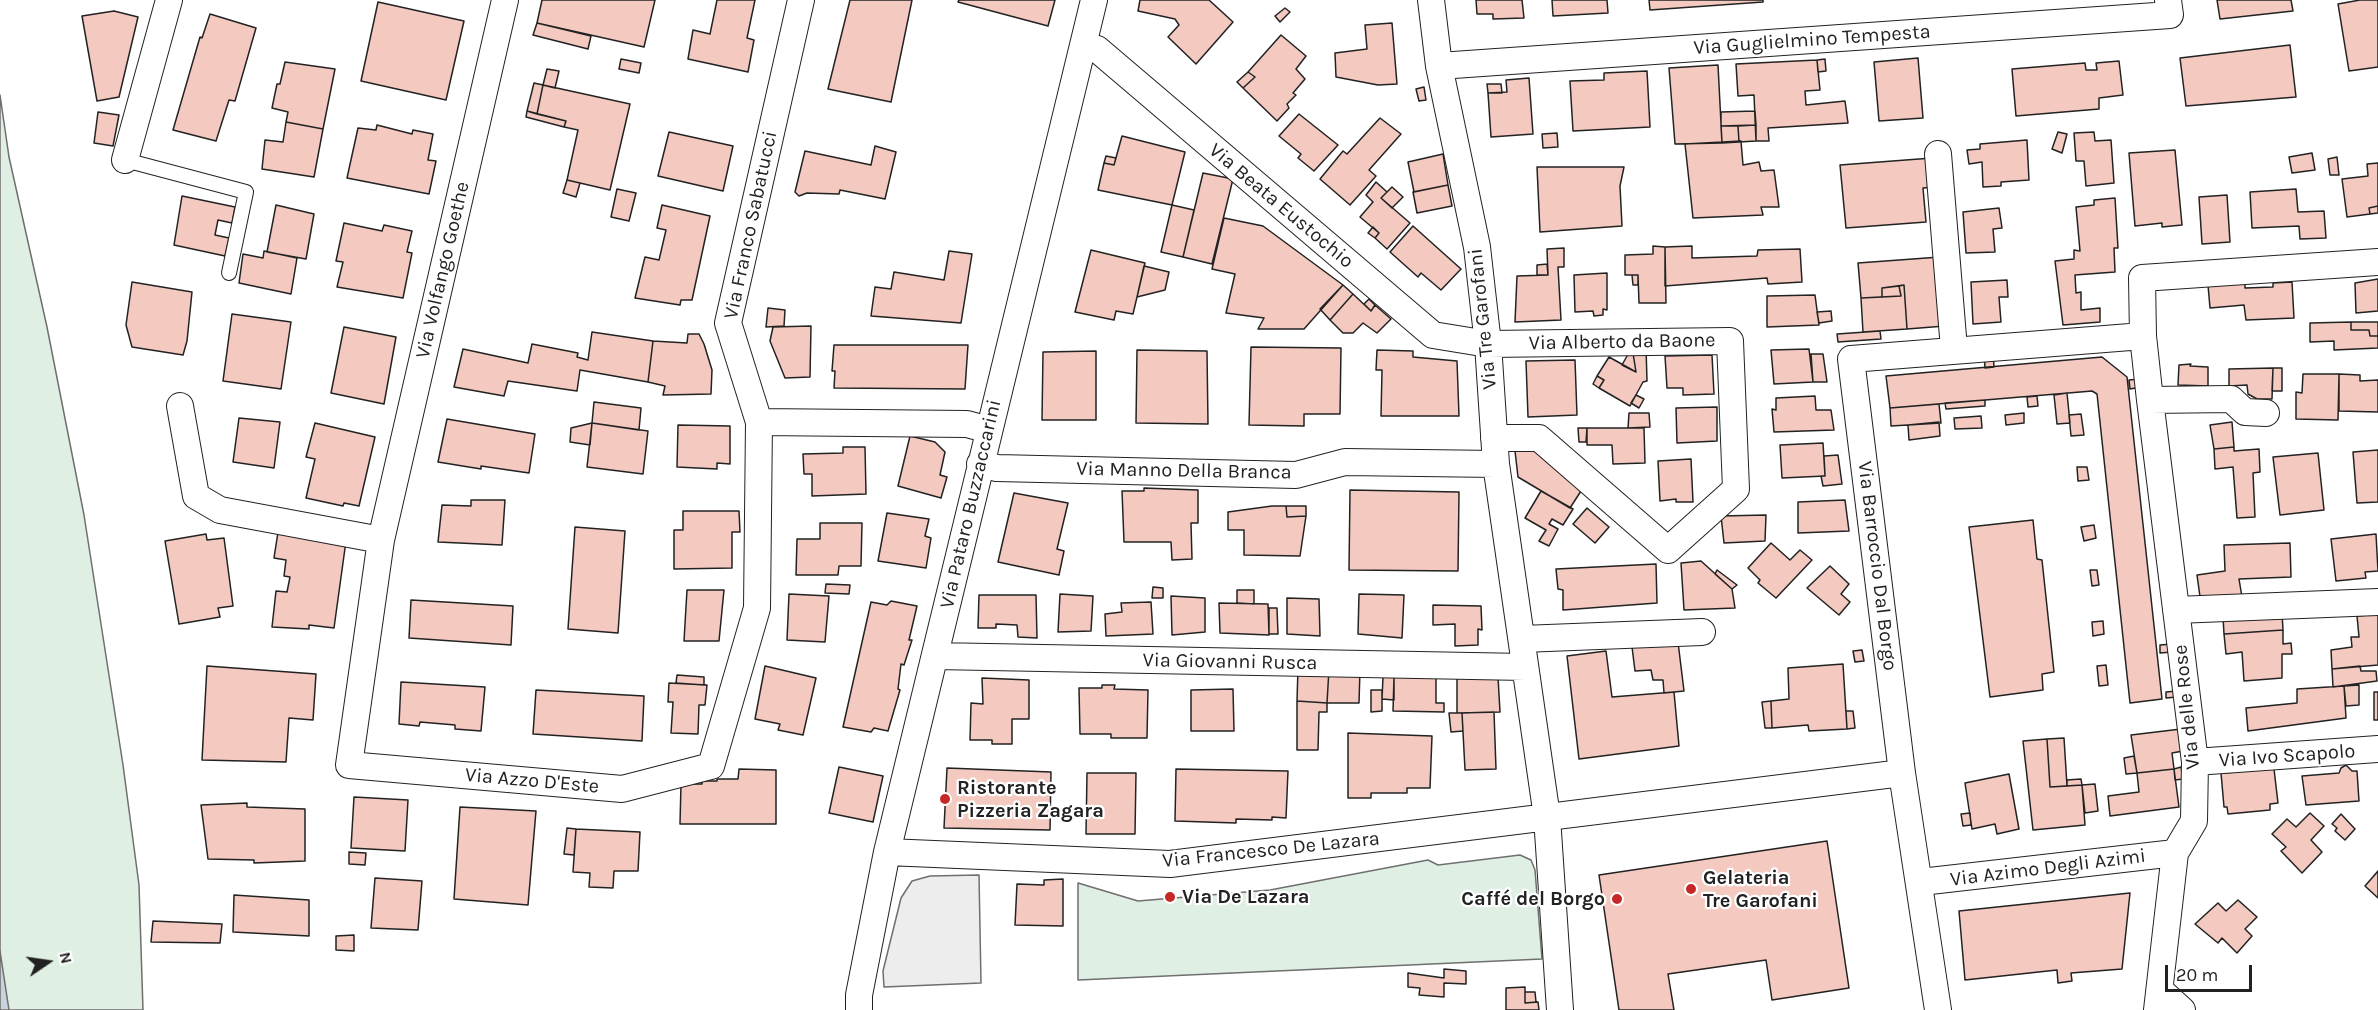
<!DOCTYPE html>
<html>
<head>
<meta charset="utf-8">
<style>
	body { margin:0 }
	#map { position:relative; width:2378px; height:1010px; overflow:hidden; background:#fff; font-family:Karla,sans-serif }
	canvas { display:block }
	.north { position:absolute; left:18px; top:932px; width:60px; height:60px; -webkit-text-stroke:4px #fff; paint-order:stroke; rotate:77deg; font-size:16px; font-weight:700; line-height:24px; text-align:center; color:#222 }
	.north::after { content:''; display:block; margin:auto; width:21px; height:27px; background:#222; clip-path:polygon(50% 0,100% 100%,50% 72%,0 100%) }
	.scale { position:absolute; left:2165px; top:965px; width:87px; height:27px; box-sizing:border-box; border:3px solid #222; border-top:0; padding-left:8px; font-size:18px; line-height:21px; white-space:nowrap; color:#222; -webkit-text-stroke:4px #fff; paint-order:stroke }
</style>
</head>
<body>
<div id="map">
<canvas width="2378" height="1010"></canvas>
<div class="north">N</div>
<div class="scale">20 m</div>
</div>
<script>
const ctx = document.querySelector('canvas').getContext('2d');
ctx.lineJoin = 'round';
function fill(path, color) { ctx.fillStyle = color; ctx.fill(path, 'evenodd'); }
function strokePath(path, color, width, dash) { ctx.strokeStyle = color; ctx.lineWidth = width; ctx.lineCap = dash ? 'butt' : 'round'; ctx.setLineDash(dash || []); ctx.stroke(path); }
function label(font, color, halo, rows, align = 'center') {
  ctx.font = font + ' Karla,sans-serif'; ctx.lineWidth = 4.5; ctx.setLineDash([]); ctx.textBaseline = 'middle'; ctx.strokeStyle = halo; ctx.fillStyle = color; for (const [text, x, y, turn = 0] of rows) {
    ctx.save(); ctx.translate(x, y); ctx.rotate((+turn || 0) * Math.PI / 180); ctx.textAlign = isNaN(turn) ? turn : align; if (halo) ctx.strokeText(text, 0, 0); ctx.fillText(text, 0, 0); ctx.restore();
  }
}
const green = new Path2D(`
	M0,95L9,157L47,327L84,515L123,765L139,885L143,1010H0Z
	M1520,855L1531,860L1535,870L1542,959L1078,980V883L1138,901L1270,890L1428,860L1438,865Z`);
fill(green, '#e0efe3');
strokePath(green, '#6f6f6f', 1.5);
const parking = new Path2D(`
	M979,875L981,983L884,987L883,971L901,898L912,881L930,876Z`);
fill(parking, '#ededed');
strokePath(parking, '#6f6f6f', 1.5);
const water = new Path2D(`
	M0,951L9,1010H0Z`);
fill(water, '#c7d3dd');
strokePath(water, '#6f6f6f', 1.5);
const building = new Path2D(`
	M542,0H655L644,47L537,23Z
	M717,0H755L747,38L754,40L748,72L688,59L693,30L710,34Z
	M850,0H912L891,102L828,89Z
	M959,0H1055L1048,26L958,2Z
	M1140,0H1209L1233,22L1196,64L1168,37L1179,25L1175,19L1138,11Z
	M1476,0H1522L1524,18L1493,19V14H1477Z
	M1552,0H1607L1608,13L1553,16Z
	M1649,0H1763V2L1650,10Z
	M2217,0H2291L2293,11L2220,19Z
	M2360,0H2378V67L2349,71L2338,4Z
	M378,2L464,21L446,100L361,81Z
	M1285,8L1290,12L1280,22L1275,16Z
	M114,11L138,17L119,97L97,101L82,16Z
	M210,14L256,28L235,101L229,100L216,141L173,130L200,37L202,38Z
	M537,23L591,36L588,49L533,35Z
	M1392,23L1397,84L1378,85L1336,77L1335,53L1367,49L1365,25Z
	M1281,35L1306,56L1296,69L1305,79L1293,93L1296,95L1287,104L1289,108L1277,121L1243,88L1255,77L1248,72Z
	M2290,45L2296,97L2186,106L2180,58Z
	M1918,58L1923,118L1879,121L1874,62Z
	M621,59L641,63L639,73L619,69Z
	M1825,59L1826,71L1818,72L1817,60Z
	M1817,60L1820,90L1805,91L1806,105L1845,101L1848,123L1768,128L1769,141H1756L1754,95L1738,96L1736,64Z
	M2119,61L2123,95L2099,98V109L2016,116L2012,69L2085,63L2086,70H2097L2096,63Z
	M285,62L335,69L323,129L286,122L288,112L272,108L277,84H280Z
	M1718,65L1722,143L1675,144L1669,68Z
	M547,69L559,71L555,88L543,85Z
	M1647,71L1650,127L1573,131L1570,81L1604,80V73Z
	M1248,72L1255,77L1243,88L1237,82Z
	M1529,78L1533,134L1491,137L1488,93L1507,92L1506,80Z
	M534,83L543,85L537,114L527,111Z
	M1487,84H1501L1502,93H1488Z
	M543,85L630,104L610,190L567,180L578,130L564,127L566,121L537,114Z
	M1424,87L1426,100L1419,101L1416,89Z
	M527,111L566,121L564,127L526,117Z
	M1755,111L1756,125L1721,126V112Z
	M98,112L119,115L113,146L94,143Z
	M1299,114L1338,145L1314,171L1298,158L1301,154L1279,136Z
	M1380,118L1401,134L1369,170L1376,176L1350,205L1320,179L1343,151L1347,154Z
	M286,122L323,129L314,177L262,169L265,140L283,142Z
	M377,125L412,134L413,130L433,134L428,160L436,161L429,194L347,178L358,128L376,130Z
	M1756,125V141L1739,142L1738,126Z
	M1721,126H1738L1739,142L1722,143Z
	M669,132L733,146L723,191L658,176Z
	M2058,132L2067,134L2062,153L2052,149Z
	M2094,132L2095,141L2111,140L2114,183L2086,186L2084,161H2076L2074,133Z
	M1557,133L1558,147L1543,148L1542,134Z
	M1122,136L1185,152L1172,205L1098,190L1104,163L1114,165Z
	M2027,140L2029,180L2001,182V186L1983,187L1982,162L1969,164L1967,150L1980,149V144Z
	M1741,141L1743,165L1759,162L1761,171L1774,170L1779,207H1761L1763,215L1693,218L1685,144Z
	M875,146L896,152L885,199L840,190L839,194L807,193L799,196L795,192L805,151L871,165Z
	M2175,150L2182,225L2162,227V223L2135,226L2129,153Z
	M2312,153L2315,170L2292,173L2289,157Z
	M1443,154L1448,185L1414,192L1408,162Z
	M1106,156L1116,158L1114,165L1104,163Z
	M2337,157L2339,175H2330L2328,159Z
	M1932,158L1934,187L1923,188L1926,222L1846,228L1840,165Z
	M2378,163V206L2369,208L2370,214L2347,217L2342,179L2368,176L2367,164Z
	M1537,167H1624L1620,186L1622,226L1540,232Z
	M1203,173L1233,179L1212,264L1183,257Z
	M567,180L580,183L576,197L563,193Z
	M1376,182L1387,192L1381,198L1410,223L1387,249L1375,238L1379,233L1360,217L1373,202L1366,195Z
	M1448,185L1452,206L1417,213L1413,192Z
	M1392,187L1403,197L1392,208L1381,198Z
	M617,189L636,193L629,221L611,217Z
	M2296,189L2298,212L2324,211L2326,238L2300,239L2299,226L2252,228L2250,192Z
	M2227,195L2230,242L2202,244L2199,197Z
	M182,196L235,207L232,223L218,220L215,235L229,238L225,256L174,245Z
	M2115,198L2118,248H2114L2115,272L2075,275L2076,293L2081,292V310L2100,308V322L2063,325L2055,261L2074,259V250L2080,251L2076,207L2094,205V200Z
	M276,205L314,214L306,259L267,252Z
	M662,205L710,216L692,300H681L680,305L635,298L645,257L659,260L666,230L657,228Z
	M1172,205L1194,210L1183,257L1161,252Z
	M2378,206V213L2370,214L2369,208Z
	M1999,208L2002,228L1993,229L1995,252L1966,253L1963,212Z
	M1224,218L1263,226L1343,285L1304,329H1258L1264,318L1226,313L1235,274L1212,269Z
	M344,223L382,231L384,225L412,231L407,252L412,253L403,298L337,287L343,262L336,261Z
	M1413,226L1461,269L1441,290L1421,273L1418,277L1390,252Z
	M1373,227L1379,233L1375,238L1368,233Z
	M1653,246L1665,247L1666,303H1639L1638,275H1625V255L1653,254Z
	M1692,246V258L1757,256L1758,250L1800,249L1802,282L1768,284L1767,278L1665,286V247Z
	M1564,248V267H1558L1561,320L1515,322L1517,276L1548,275L1547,249Z
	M1091,250L1145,263L1133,314L1116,311L1114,320L1075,312Z
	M264,251L297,258L291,294L239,283L243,254L263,258Z
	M949,251L972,254L961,323L871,316L875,287L891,289L894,272L944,280Z
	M1940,257L1945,326L1907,329L1904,285L1882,288V297L1861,298L1858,263Z
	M1547,264L1548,275H1537V265Z
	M1144,266L1169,272L1165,290L1137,297Z
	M1607,273V310L1603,309V315L1594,316L1593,311L1575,312L1574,275Z
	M1632,275H1638V285H1633Z
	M2378,279V311L2356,313L2355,283Z
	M2007,280L2008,297H1999L2001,322L1973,324L1971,282Z
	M132,282L192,292L187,341L183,355L132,347L126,325Z
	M2292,282L2294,318L2246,320L2244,305L2210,308L2208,285L2245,284V288L2273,287V283Z
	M1343,285L1353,294L1330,320L1320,309Z
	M1904,285L1907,329L1863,332L1861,298L1901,296L1899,286Z
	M1899,286L1901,296L1882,297V288Z
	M1353,294L1371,311L1375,305L1391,319L1377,333L1363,323L1353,333H1343L1330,320Z
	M1815,295L1819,325L1767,327V296Z
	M1369,299L1375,305L1371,311L1364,304Z
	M768,308L785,310L784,326L766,327Z
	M1831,311L1832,321L1819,323L1817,312Z
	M232,314L291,322L281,389L223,381Z
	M2351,322V330H2369L2370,336H2378V348L2334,350V341L2310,342V323Z
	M2351,322H2378V336H2370L2369,330H2351Z
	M811,326L810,377L785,378L770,341L773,327Z
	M344,327L396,337L384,404L331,393Z
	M1880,331L1881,339L1838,342L1837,334Z
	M592,332L653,341L648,382L580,370L577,391L508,381L504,396L454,387L463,349L528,363L532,344L578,353L577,357L588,360Z
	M688,334H699L704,344L712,370L711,394L663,395L665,386L648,382L653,341L687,343Z
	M834,345H968L965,389L834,388L835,371H832Z
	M1251,347L1341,348L1340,414H1304V426L1249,425Z
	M1632,347H1646L1647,381L1643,382L1630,406L1599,388L1604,380L1597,376L1609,357L1636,372Z
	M1632,347L1636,372L1622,365Z
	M1809,349L1813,382L1774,384L1771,350Z
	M1137,350L1207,351L1208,424L1136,423Z
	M1377,350L1413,351V357L1457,361L1459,416H1381L1382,370H1376Z
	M1096,351V420H1042L1043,352Z
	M1993,352L1994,367L1985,368L1984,353Z
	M1811,354H1823L1827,382H1813Z
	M1712,355L1714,394L1683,395V388H1667L1665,356Z
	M2102,357L2127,377L2162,699L2130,703L2097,394L2092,391L1890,408L1886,376Z
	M1575,360L1577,415L1528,417L1526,361Z
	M2191,364L2190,366L2208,367V386L2178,385L2179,365Z
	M2273,368H2282V391H2272Z
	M2273,368L2272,399H2257L2248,394L2247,385L2229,386V369Z
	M2303,374H2339L2338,420L2296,419V392L2302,393Z
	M2339,374L2360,375V381L2378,380V412L2339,411Z
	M1597,376L1604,380L1599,388L1593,384Z
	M2140,379L2141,387L2130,389L2129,380Z
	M2067,393L2070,423L2057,424L2054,395Z
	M1636,395L1644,399L1639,408L1631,403Z
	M1815,396L1816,410H1831L1834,430L1774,432L1772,409L1776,410V398Z
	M2037,396L2038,406L2028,407L2027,397Z
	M1985,400V406L1946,409L1945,403Z
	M594,402L641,408L639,430L592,423Z
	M1939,404L1941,423L1891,426L1890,408Z
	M1717,407V441L1677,443L1676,408Z
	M1629,413H1649L1650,427L1628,428Z
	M2024,413V423L2006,425L2005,415Z
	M2081,414L2084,435L2071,436L2069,415Z
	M1981,416L1982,428L1955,429L1954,418Z
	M239,418L280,422L274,468L233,462Z
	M447,419L535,434L529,473L481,466V469L438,462Z
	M1939,422L1940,436L1909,440L1908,425Z
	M2232,422L2234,447L2214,449L2210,425Z
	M315,423L375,437L359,506L344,503L343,506L306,498L315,459L306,457Z
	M592,423L590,445L570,442L571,428Z
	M592,423L648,431L643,474L587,467Z
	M678,425L730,426V464L717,463V469L677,467Z
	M1578,428H1587L1586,442H1579Z
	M1587,428H1644L1645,463L1613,464L1612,445H1587Z
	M910,436L935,442L945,452L940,475L947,477L941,498L898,486Z
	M1823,443L1825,476L1782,478L1780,445Z
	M1526,444L1581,491L1570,508L1518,477L1515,451Z
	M843,447H865L866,494L812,496V474H804L803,454L843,453Z
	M2234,447V451L2259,449L2260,472L2253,473L2255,517L2237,518L2233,467L2215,469L2214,449Z
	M2378,450V502L2357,503L2353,452Z
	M2318,453L2324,510L2280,515L2273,457Z
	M1838,455L1842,484L1823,486L1821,476H1825L1824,456Z
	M1691,459L1693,502H1676V499L1660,501L1658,461Z
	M2077,467H2087L2089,480L2078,481Z
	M1144,488L1198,490V523H1191L1192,559L1172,560L1171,542H1124L1122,491H1144Z
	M1350,490L1459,492L1458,571L1349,570Z
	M1541,491L1573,509L1563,525L1552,519L1549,524L1558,529L1549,546L1539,541L1546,530L1525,518Z
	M1014,493L1068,503L1057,549L1064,551L1059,575L998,562Z
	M471,500H505L502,545L438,542L442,505L471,506Z
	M1845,500L1849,531L1798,533V502Z
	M1272,506H1286L1287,517L1306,516L1300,556L1244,555V530H1228V512Z
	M1286,506H1306V516L1287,517Z
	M1587,508L1609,527L1595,543L1573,524Z
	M683,511H739L740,532H732V568L674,569V530H683Z
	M887,513L929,519L925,536L931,538L926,568L878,561Z
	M1766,515L1765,541L1724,543L1721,516Z
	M2033,520L2037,559L2042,560L2054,672L2042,674L2043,690L1990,697L1969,527Z
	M820,523H862L861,566H839L838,575H796L797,539H820Z
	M2094,525L2096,538L2084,541L2081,527Z
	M575,527L625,531L618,633L568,629Z
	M278,532L346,541L334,628L309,625V629L272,627L276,591L287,592L290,577L284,576L286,560L274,558Z
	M206,534L207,540L224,538L233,606L218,608L220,617L179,624L165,541Z
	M2376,534L2378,571L2365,572L2366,578L2336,581L2331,539Z
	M1771,543L1790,560L1800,550L1812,560L1776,598L1758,583L1760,580L1748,568Z
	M2290,543L2291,577L2239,579L2242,597L2201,604L2197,575L2225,571L2224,545Z
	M1701,561L1732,589L1735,608L1684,610L1681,563Z
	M1656,564L1657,603L1563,610V590L1558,589L1556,569Z
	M1830,566L1849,584L1841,594L1850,602L1839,615L1807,588Z
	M1717,570L1737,585L1732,589L1715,574Z
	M2090,570H2097L2099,585L2092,586Z
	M826,584L850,585L849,594L825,593Z
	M1153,587L1163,588V598H1152Z
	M687,590H724L719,641H684Z
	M1237,590H1254V604L1237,603Z
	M789,594L829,596L825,642L787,640Z
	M1060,594L1093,596L1091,631L1058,632Z
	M1359,594L1404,595L1402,638L1358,634Z
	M979,595H1036L1037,638L1018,637L1017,625L996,624V628H978Z
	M1171,596L1205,598V632L1172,635Z
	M1287,598L1319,599L1320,636L1287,634Z
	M411,600L513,606L511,645L409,638Z
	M891,601L917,606L909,640H912L904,665L901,664L898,689L900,690L888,731L874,728L871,732L843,727L871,602L887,605Z
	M1151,602L1153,634L1106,636L1105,614L1122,612L1121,603Z
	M1219,603L1268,604L1269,635L1220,633Z
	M1433,605L1481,606L1482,630L1478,629V645L1455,646V624L1433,625Z
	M1269,608H1277L1278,634H1269Z
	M2282,612L2283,630L2224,634L2223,617Z
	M2378,614V665L2332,669L2331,650L2352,647L2351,637H2359L2357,616Z
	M2103,621L2104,634L2093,636L2092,622Z
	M2283,630V644L2291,643L2292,654H2282V678L2244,681L2242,652L2226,654L2224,634Z
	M1678,642L1684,691L1664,693L1663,680H1653L1651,670L1635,671L1632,647Z
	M2172,644V652L2160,653V645Z
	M1862,650L1864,661L1855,662L1853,651Z
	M1606,651L1612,697L1674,692L1679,746L1579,759L1567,656Z
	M1843,664L1847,729L1809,731L1808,725L1772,728L1771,701L1789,699L1788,668Z
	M2106,665L2108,685L2099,686L2097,666Z
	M207,666L316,674L313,720L289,718L286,762L202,760Z
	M765,666L816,678L803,735L778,730L780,724L755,719Z
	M2360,666L2361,671H2376L2377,681L2333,687L2332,669Z
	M1298,668L1329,669L1327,703L1297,701Z
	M1329,669L1360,670L1359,703H1327Z
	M677,675L704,677V685L676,683Z
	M1457,676L1498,677L1500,712L1457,713Z
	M1383,677H1394V700L1382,699Z
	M1394,677L1436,678V703H1444V712L1393,711Z
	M982,678L1029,680V719H1012V744H992V740H970L971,703L983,704Z
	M401,682L485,687L481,731L455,729V725L420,722L419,726L399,724Z
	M669,683L707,685L705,705H699L698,734L671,733L673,702H668Z
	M1102,685H1115L1114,689L1148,690L1147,738H1111V734H1080L1079,688H1102Z
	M2359,685V705L2346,706L2344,686Z
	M2344,686L2346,718L2248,731L2246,708L2297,703V689Z
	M1233,689L1234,731H1191V690Z
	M536,690L644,696L642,741L533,734Z
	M1371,690H1382V711L1371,712Z
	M2177,691V697L2166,698V692Z
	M2374,692H2378V720H2374Z
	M1297,701L1327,703V712H1319L1318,750H1297Z
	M1771,701L1772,728H1765L1762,702Z
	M1846,711H1853L1855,728L1847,729Z
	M1494,712L1496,769L1465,770L1462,713Z
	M1449,713H1462L1463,731L1451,732Z
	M2181,729L2183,751L2172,753L2174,769L2137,773L2131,735Z
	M1348,733L1432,736L1430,788H1407V793H1371V798H1348Z
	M2064,738L2067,786L2050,787L2047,739Z
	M2047,739L2050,787L2082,785L2085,825L2033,830L2023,741Z
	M2134,756L2137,773L2126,774L2124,758Z
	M2346,765L2352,771H2357L2359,801L2306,805L2302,776L2339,773L2341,768Z
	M839,767L883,776L873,822L829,813Z
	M2181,767L2183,779L2175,780L2174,769Z
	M947,768L1051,772L1050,830L944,828Z
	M2238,768L2274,769L2278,803L2270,804V810L2228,814L2227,807H2224L2221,773L2238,772Z
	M739,769L776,770V824H680L681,784H702V781H717V779H738Z
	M1176,769L1288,771L1286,818L1272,817V820L1236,819V823L1175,821Z
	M2174,769L2179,807L2110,816L2108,796L2139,792L2137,773Z
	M1087,773H1136L1135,834H1086Z
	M2009,774L2019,829L1997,834L1995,824L1972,829L1965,783Z
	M2081,779L2082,785L2067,786V780Z
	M2095,784L2098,811L2085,813L2082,785Z
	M354,797L408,800L405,851L351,848Z
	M247,803V807L305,809V861L254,863V860L208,859L201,805Z
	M460,807L536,811L528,905L454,899Z
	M1970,813L1971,825L1963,826L1961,814Z
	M2310,813L2324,826L2311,840L2322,852L2302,873L2281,851L2286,847L2272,834L2287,819L2296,827Z
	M2341,814L2355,829L2345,840L2335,831L2337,828L2332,824Z
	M567,828L576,829L574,855L564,854Z
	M576,829L640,832L638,871H614L613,888L589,887L590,873L573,872Z
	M1827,841L1849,988L1772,1000L1766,960L1668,974L1674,1010H1619L1599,875Z
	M349,852L366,853L365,865L349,864Z
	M2378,871V898L2365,886Z
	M375,878L422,881L418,930L371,928Z
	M1063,879V926L1015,925L1017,884L1044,885V880Z
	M2130,893L2122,969L2071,973L2072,981L2058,983L2057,970L1965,980L1959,911Z
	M234,895L309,900V936L233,932Z
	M2238,900L2257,917L2245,929L2252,936L2237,953L2222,938L2218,943L2195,924L2218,903L2226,911Z
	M153,921L222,924L220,943L151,942Z
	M354,935V951L336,950V936Z
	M1444,969L1466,971V984L1444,983V997L1419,995L1420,988L1408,987V973L1444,978Z
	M1525,987V1003L1538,1002L1539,1010H1506V988Z
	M1525,992H1535L1536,1002L1525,1003Z`);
fill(building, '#f3c9c0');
strokePath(building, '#222', 1.5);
const lane = new Path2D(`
	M125,160L246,192L229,273`);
const street = new Path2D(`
	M505,0L381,540L349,765L622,789L711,766L757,608L759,422L728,323L801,0
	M1431,0L1439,66L1477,247L1488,344L1496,464L1547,817L1560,1010
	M1084,46L1097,49L1433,335L1488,344L1730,341L1736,489L1668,550L1539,438H1494
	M1439,66L2170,15L2168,0
	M1938,154L1954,349
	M125,160L169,0
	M2150,400L2231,399L2245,412L2266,413
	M180,406L196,496L220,510L381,540
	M759,422L967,424L989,430
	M980,464L997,468L1296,475L1345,462L1496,464
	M2176,610L2378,602
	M1522,639L1702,632
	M935,656L1525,667
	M2195,762L2378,749
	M1902,773L1851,359L2143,336
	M887,852L1170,864L1902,773L1938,1010
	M1921,882L2175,853
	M2160,990L2182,1010
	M859,1010V995L887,852L1094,0
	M2157,1010L2175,853L2194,821L2195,762L2150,400L2143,336L2142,278L2378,262`);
strokePath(lane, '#222', 16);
strokePath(street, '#222', 28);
strokePath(lane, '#fff', 14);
strokePath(street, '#fff', 26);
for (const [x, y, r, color] of [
	[945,799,6,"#c62828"],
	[1691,889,6,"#c62828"],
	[1170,897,6,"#c62828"],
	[1617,899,6,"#c62828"]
]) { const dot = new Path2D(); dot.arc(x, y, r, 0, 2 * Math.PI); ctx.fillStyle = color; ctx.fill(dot); strokePath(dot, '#fff', 2); }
label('20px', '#222', '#fff', [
	["Via Guglielmino Tempesta",1812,40,-4],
	["Via Beata Eustochio",1281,206,40],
	["Via Franco Sabatucci",751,225,-78],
	["Via Volfango Goethe",443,270,-77],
	["Via Tre Garofani",1483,319,-96],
	["Via Alberto da Baone",1622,342,-1],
	["Via Manno Della Branca",1184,471,1],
	["Via Pataro Buzzaccarini",971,504,-77],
	["Via Barroccio Dal Borgo",1877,566,83],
	["Via Giovanni Rusca",1230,662,1],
	["Via delle Rose",2187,707,-96],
	["Via Ivo Scapolo",2287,756,-4],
	["Via Azzo D'Este",532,781,5],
	["Via Francesco De Lazara",1271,850,-6],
	["Via Azimo Degli Azimi",2048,868,-7]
]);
label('bold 20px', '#222', '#fff', [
	["Ristorante",957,788],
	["Pizzeria Zagara",957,811],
	["Gelateria",1703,878],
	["Tre Garofani",1703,901],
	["Via De Lazara",1182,897],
	["Caffé del Borgo",1605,899,"right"]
], 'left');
</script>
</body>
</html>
